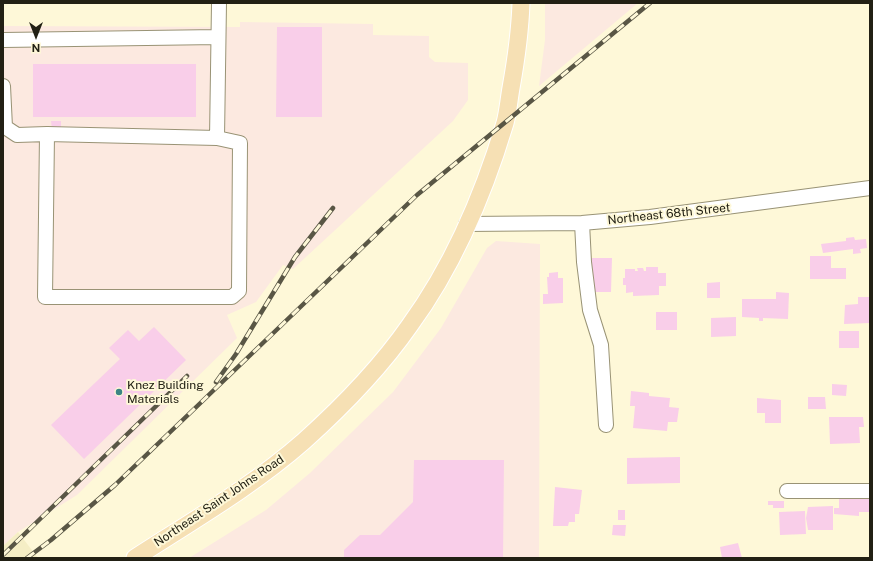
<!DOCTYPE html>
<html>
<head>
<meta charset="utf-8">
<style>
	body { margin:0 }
	#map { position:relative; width:873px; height:561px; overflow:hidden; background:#fef8d8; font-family:"Public Sans",sans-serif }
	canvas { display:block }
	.frame { position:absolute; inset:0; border:4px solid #222014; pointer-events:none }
	.north { position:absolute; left:16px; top:16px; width:40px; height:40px; -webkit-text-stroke:3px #fef8d8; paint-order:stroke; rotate:180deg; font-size:11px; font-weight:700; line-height:16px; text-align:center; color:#222014 }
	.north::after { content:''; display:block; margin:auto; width:14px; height:18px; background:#222014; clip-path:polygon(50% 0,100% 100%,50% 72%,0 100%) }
</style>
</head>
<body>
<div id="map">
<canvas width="873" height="561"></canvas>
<div class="frame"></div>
<div class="north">N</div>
</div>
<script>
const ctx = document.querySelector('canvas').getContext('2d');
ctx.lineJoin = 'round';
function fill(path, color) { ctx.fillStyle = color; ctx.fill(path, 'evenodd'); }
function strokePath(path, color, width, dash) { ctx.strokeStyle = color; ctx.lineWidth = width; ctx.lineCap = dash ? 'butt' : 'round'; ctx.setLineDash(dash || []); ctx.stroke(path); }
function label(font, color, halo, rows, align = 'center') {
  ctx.font = font + ' "Public Sans",sans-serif'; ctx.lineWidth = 4; ctx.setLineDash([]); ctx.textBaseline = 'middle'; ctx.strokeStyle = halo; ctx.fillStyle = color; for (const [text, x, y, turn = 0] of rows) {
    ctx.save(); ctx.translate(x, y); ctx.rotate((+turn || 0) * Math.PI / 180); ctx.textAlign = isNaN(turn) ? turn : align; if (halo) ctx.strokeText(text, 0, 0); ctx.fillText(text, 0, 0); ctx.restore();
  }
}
fill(new Path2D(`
	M545,3H638L539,86L545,40Z
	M240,22L373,24V35L429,36V57L435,62L468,63V100L453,121L293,269L283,265L256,302L227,315L237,338L77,495L18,532L3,546V26L240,27Z
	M496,241L540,244L539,558H189L266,510L310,473L393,392L441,328L487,248Z`), '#fce9e0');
fill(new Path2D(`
	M18,532L38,558H3V546Z`), '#f5eec5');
fill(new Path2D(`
	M277,27H322V117H276Z
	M33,64H196V117H33Z
	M51,121H61V129H52Z
	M854,237L855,240L866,239L867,248L860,249L861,253L853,254V249L823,253L821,244L846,241V238Z
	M810,256H831V268H846V279H810Z
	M592,258H612L611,292H591Z
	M646,267H658V273H666V286H659V295L633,296V292L626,293V285H623V278H625V269H635V271H638L637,268H643L644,271H646Z
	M558,272V278H563V303L543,304V294H548L547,277H549V273Z
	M720,282V298H707V283Z
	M776,292L789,293L788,319L763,318V321H759V318L742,317V299H776Z
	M858,297H869L870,323L844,324L845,305L858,304Z
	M656,312H677V330H656Z
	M736,317V336L711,337V318Z
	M154,327L186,360L84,459L51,425L120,359L109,348L128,330L139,341Z
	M839,331H859V348H839Z
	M832,384L847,385L846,396L832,395Z
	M631,391L649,393V396L670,398L669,407L679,408L677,422H668L667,431L633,428L635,406H630Z
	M808,397H825L826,409H808Z
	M757,398L781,400V423H765V413H757Z
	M829,417H863L864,427H859L860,443L830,444Z
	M680,457V483L627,484V458Z
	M414,460H504L503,558H344V550L360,535H380L413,502Z
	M555,487L582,490L579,514H575V522H569L568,526H553Z
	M839,494L870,495V512H859V516L834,514V508H839Z
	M768,501H784V508H773V505H768Z
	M833,506V530H808L806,518L808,507Z
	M618,510H625V520H618Z
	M805,511L806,534L780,535L779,512Z
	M613,525H626L625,536L612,535Z
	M738,543L742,558H722L720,547Z`), '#f9cee9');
const minor = new Path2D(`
	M3,40L218,37
	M3,86L5,127L17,135L47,134L45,297H232L239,291L240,143L217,138L219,3
	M47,134L217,138
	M582,223L584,262L590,310L601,345L606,425
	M466,224L582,223L650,217L870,188
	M787,491H870`);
const major = new Path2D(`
	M135,558C192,521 253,486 304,441C343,406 380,368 410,325C453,266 484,193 505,123C508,112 509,99 511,88C516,60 520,32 521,3`);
strokePath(minor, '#999375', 16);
strokePath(major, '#fff', 19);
strokePath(minor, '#fff', 14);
strokePath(major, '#f6e0b4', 17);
const rail = new Path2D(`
	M216,382L236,354L295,257L333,208
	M3,555L187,376
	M27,558L51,540L115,485L417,195L650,3`);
strokePath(rail, '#595645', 4.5);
strokePath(rail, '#fef8d8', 3, [9]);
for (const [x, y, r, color] of [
	[119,392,4,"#3c8585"]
]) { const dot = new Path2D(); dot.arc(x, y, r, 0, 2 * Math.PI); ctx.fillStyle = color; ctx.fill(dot); strokePath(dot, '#fef8d8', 1.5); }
label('12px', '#222014', '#fef8d8', [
	["Northeast 68th Street",669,214,-6],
	["Northeast Saint Johns Road",219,501,-34]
]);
label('12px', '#222014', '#fef8d8', [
	["Knez Building",127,385],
	["Materials",127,399]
], 'left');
</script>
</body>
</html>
